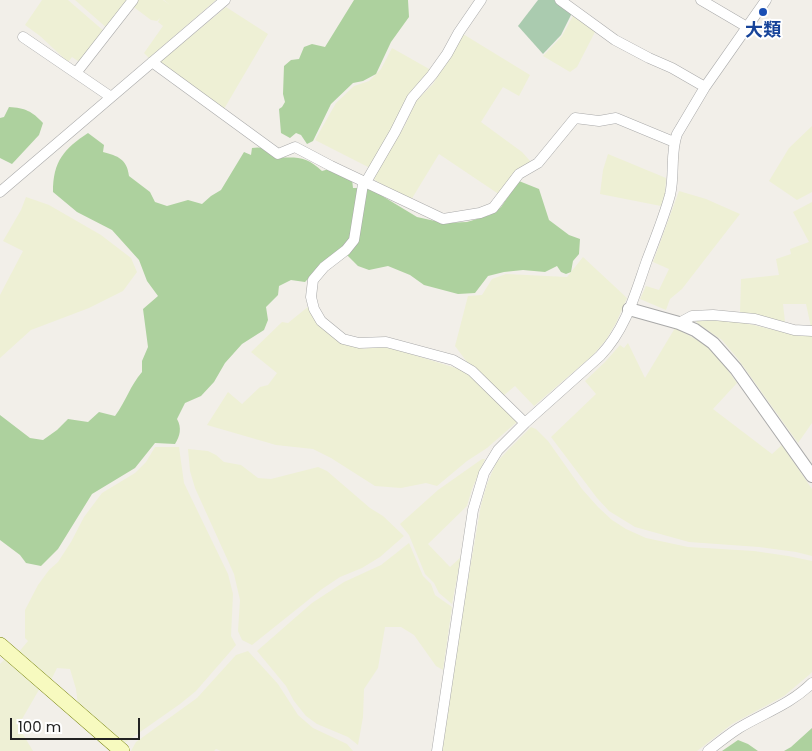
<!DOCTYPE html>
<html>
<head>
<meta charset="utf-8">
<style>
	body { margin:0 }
	#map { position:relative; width:812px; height:751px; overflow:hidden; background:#f2efe9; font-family:Poppins,sans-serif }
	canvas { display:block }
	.scale { position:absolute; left:10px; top:718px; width:130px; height:22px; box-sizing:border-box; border:2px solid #222; border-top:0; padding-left:6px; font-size:15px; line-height:18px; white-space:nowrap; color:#222; -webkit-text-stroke:4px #fff; paint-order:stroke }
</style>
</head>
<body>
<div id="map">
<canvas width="812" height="751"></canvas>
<div class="scale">100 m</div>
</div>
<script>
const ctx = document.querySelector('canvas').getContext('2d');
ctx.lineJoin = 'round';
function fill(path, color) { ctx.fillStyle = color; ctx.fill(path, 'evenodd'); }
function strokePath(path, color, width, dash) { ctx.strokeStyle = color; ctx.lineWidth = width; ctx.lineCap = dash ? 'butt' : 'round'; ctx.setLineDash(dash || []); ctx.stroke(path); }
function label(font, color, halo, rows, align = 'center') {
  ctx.font = font + ' Poppins,"Noto Sans JP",sans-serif'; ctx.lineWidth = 4; ctx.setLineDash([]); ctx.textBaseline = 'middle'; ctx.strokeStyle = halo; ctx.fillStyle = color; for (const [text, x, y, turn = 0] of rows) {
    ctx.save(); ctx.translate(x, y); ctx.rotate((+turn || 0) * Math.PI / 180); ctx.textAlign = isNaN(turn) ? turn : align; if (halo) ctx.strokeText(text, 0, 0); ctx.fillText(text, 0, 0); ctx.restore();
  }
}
fill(new Path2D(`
	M42,0H68L105,32L81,63L72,57L68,62L40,36L25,25Z
	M75,0H130L108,29Z
	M135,0H163L170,5L164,0H216L149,58L144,53L163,26L158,22L160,18L157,21L151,20L131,5Z
	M226,7L268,34L224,109L160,62Z
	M574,14L596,30L577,67L570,72L543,56L562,36Z
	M463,34L530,75L519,96L503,87L481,122L522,152L531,162L500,195L439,154L411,200L376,181L373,178L405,125L416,101L433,84Z
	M392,48L431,70L370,168L315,140L336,103L354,86L369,81L381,69Z
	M812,126V192L797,200L769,181L789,148Z
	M608,154L666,178L665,194L661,206L600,194L603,170Z
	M679,191L706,199L740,214L682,289L670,299L666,310L640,299L646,286L659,290L669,269L653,262Z
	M26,197L49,205L101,235L131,258L137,272L123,291L89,308L31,330L0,358V295L23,251L3,241L21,210Z
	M812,202V327H811L806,304H783L785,322L740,312L741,279L779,275L776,259L791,254L790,249L809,242L793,212Z
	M583,257L627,298L616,323L606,340L593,355L534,406L515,386L503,396L467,362L455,346L468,296L482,295L492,279L506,274L567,277Z
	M309,306L314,319L322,328L345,344L364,349L379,346L401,351L459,369L468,374L518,421L487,448L467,461L437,486L426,483L401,488L375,486L331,458L313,449L276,445L207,425L228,392L242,404L260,387L268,385L277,373L251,352L282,322L288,323Z
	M696,320H720L741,322L799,336H812V423L798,443L738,359L722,340L697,323Z
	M675,328L703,343L717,355L737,383L713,409L772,454L782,445L812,489V556L796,552L759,547L689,542L635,527L609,511L597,498L551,437L596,394L585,381L605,362L620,345L624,348L628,343L645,378Z
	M531,427L536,429L548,441L582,489L598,507L612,520L626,529L646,538L688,547L754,551L788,556L812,561V672L809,675L784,696L732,724L697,751H442L455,655L481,505L487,484L496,463L507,451Z
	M155,447H179L184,483L228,574L233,594L231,636L236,645L196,691L180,704L123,744L78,705L76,689L70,669L57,668L50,682L18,653L28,641L25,638V610L38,585L49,570L58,562L71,542L84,517L102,493L135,473L146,462Z
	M188,449L208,451L216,455L224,462L241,465L258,478L271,479L318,467L327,471L370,508L383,516L404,536L380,557L362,568L340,577L322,589L252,645L242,640L238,631L240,600L234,574L195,488L190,471Z
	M482,459H485L472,489L467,506L428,544L450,567L461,557L452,604L439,593L434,583L425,574L409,535L400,524L438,490Z
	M409,543L423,576L431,584L435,595L452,607L443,670L436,666L414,635L401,627H385L378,668L364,689L363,717L358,745L348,737L317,724L306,716L294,701L286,686L257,651L312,603L344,582L381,565Z
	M248,651L278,684L298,715L313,728L347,744L353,751H221L216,749L214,751H131L136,742L197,698L236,655Z
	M6,658L40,688L18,726L33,751H0V664Z`), '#eef0d5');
fill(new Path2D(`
	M354,0H408L409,17L391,42L376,74L363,81L353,83L331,104L313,141L307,144L301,135L296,133L290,138L281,133L279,109L282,107L285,102L283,94L284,66L291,60L299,59L304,47L312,44L325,47Z
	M9,107C25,108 32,111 43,123L39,135L12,164L0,158V118L4,117Z
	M88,133L104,145L103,152C118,156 127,159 129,176L150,192L155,202L167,206L188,200L202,204L211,196L221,190L244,152L251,155L252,148C264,146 270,150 278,158C298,157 307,157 322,171L329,169L352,179L353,188H369L417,217L444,223L467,222L490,215L501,207L519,181L539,189L549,220L569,235L580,239L579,254L573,261L571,272L566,274L561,272L557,266L545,272L523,270L504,272L488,276L475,293L458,294L424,285L410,275L388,266L369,270L358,266L347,255L340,261H325L305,282L291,280L279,286L278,295L266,307L268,320L264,330L242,344L225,363L214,382L201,396L185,403L177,419C182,428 180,436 175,444L155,443L135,468L92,494L58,549L41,566L26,563L20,555L0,540V415L30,438L43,440L57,430L68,419L88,422L99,412L115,416C126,401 130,386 142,372V361L148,347L143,309L158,296L147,281L139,260L112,230L77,212L53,192C53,161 64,149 88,133Z
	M812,728V751H784L791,747Z
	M738,740L748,744L758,751H722Z`), '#add19e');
fill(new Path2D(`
	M538,0H554L572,13L561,35L543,54L518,26Z`), '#aacbaf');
const minor = new Path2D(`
	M481,0L459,32L447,54L432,75L412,98L395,132L366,182L363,184L354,240L346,250L324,267L313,280L311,297L314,309L321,321L343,339L359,343L386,342L453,360L472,371L525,423
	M560,0L615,40L649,58L672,68L705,87
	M701,0L747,27
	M23,37L111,97
	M152,62L278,154L295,147L331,166L443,219L480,213L493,208L519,174L538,163L575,118L599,121L616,118L674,142
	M76,73L133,0
	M0,192L225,0
	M679,323L692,316L713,315L755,319L794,330L812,331
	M437,751L473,510L484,473L498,450L525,423L600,356C626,329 635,294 647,260C655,239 664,217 670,195C675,174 670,153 677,134L705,87L766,0
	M708,751C718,743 728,735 739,728C764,713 791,704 812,683`);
const tertiary = new Path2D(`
	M629,309L679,323L695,330L713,343L736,369L812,476`);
const secondary = new Path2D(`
	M0,645L122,751`);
strokePath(minor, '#a9a9a9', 11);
strokePath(tertiary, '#a9a9a9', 14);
strokePath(secondary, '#707d05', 16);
strokePath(minor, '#fff', 10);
strokePath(tertiary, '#fff', 12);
strokePath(secondary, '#f7fabf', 15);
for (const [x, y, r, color] of [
	[763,12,5,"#1a4fb4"]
]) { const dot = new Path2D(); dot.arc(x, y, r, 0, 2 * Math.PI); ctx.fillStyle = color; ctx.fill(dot); strokePath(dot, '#fff', 2); }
label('bold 18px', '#164399', '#fff', [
	["大類",763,31]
]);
</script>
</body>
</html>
